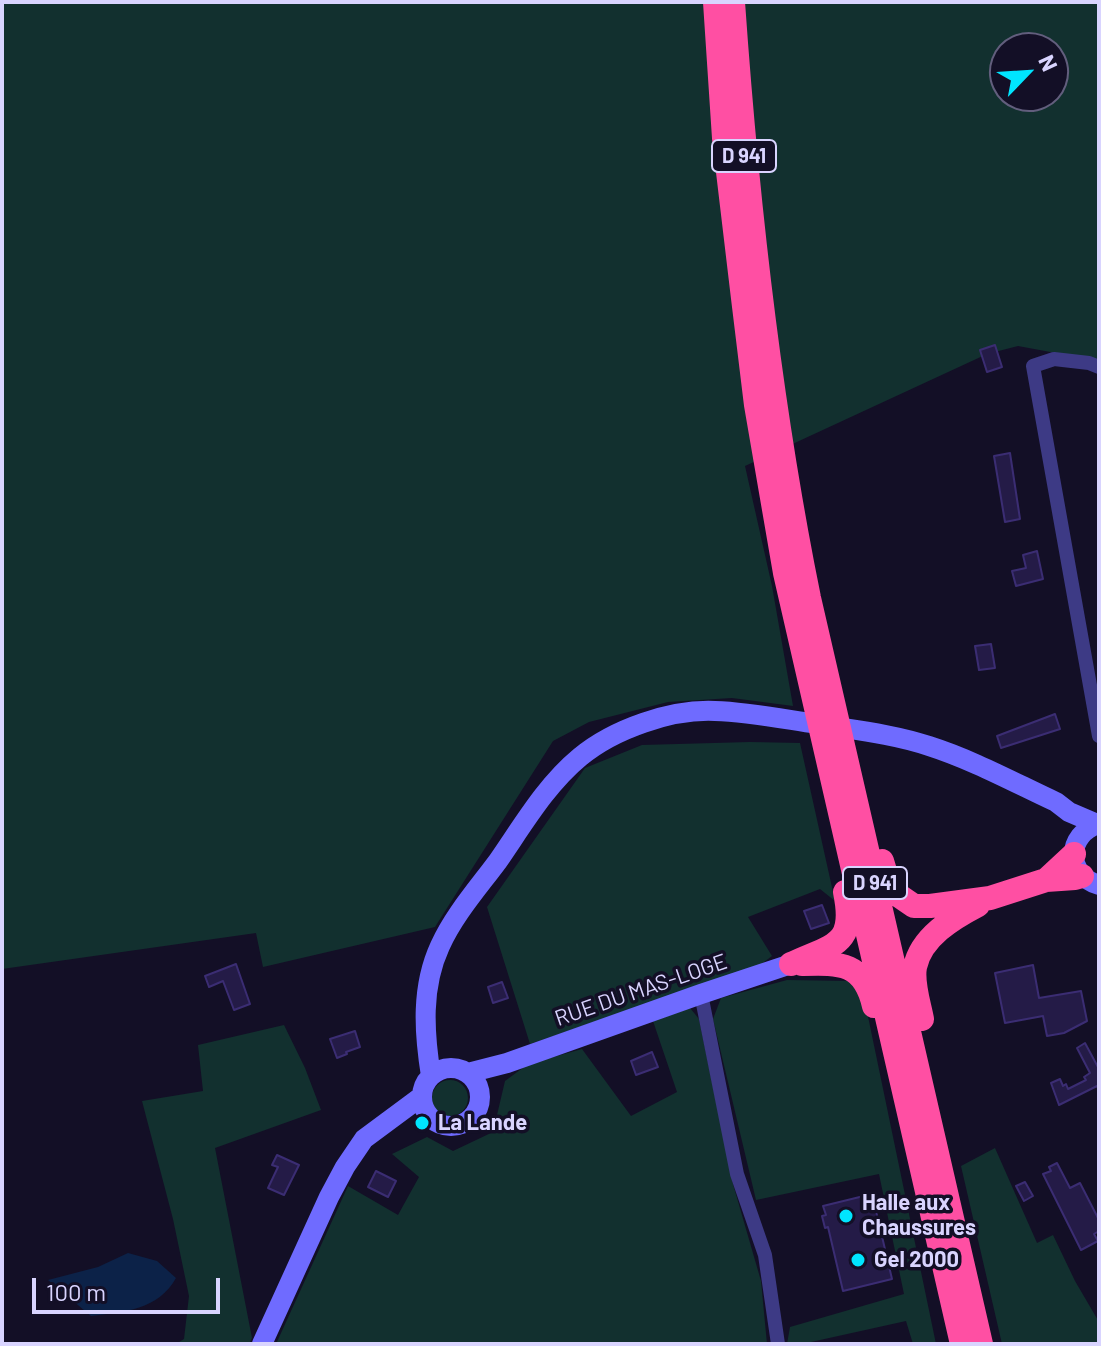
<!DOCTYPE html>
<html>
<head>
<meta charset="utf-8">
<style>
	body { margin:0 }
	#map { position:relative; width:1101px; height:1346px; overflow:hidden; background:#130f26; font-family:Barlow,sans-serif }
	canvas { display:block }
	.frame { position:absolute; inset:0; border:4px solid #d9d4ff; pointer-events:none }
	.north { position:absolute; left:989px; top:32px; width:80px; height:80px; box-sizing:border-box; background:#130f26; border:2px solid #625e7d; border-radius:50%; rotate:65deg; font-size:22px; font-weight:700; line-height:32px; text-align:center; color:#d9d4ff }
	.north::after { content:''; display:block; margin:auto; width:28px; height:36px; background:#00e5ff; clip-path:polygon(50% 0,100% 100%,50% 72%,0 100%) }
	.scale { position:absolute; left:32px; top:1278px; width:188px; height:36px; box-sizing:border-box; border:4px solid #d9d4ff; border-top:0; padding-left:10px; font-size:24px; line-height:28px; white-space:nowrap; color:#d9d4ff; -webkit-text-stroke:6px #130f26; paint-order:stroke }
</style>
</head>
<body>
<div id="map">
<canvas width="1101" height="1346"></canvas>
<div class="frame"></div>
<div class="north">N</div>
<div class="scale">100 m</div>
</div>
<script>
const ctx = document.querySelector('canvas').getContext('2d');
ctx.lineJoin = 'round';
function fill(path, color) { ctx.fillStyle = color; ctx.fill(path, 'evenodd'); }
function strokePath(path, color, width, dash) { ctx.strokeStyle = color; ctx.lineWidth = width; ctx.lineCap = dash ? 'butt' : 'round'; ctx.setLineDash(dash || []); ctx.stroke(path); }
function label(font, color, halo, rows, align = 'center') {
  ctx.font = font + ' Barlow,sans-serif'; ctx.lineWidth = 7; ctx.setLineDash([]); ctx.textBaseline = 'middle'; ctx.strokeStyle = halo; ctx.fillStyle = color; for (const [text, x, y, turn = 0] of rows) {
    ctx.save(); ctx.translate(x, y); ctx.rotate((+turn || 0) * Math.PI / 180); ctx.textAlign = isNaN(turn) ? turn : align; if (halo) ctx.strokeText(text, 0, 0); ctx.fillText(text, 0, 0); ctx.restore();
  }
}
fill(new Path2D(`
	M2,2H1099V361L1018,346L987,354L745,466L772,586L793,706L732,698L668,702L589,722L553,741L435,927L263,967L256,933L2,969ZM1005,48H1053V96H1005Z
	M750,742L800,743L835,901L820,889L748,917L772,956L760,965L530,1044L487,907L585,768L642,745Z
	M787,980L849,981L865,1002L936,1344H913L906,1321L802,1344H787L790,1327L904,1294L879,1174L756,1200L713,1019L721,998Z
	M690,1008L699,1019L733,1184L761,1281L767,1344H276L348,1186L398,1215L419,1177L392,1154L427,1137L453,1151L493,1132L505,1081L528,1064L582,1049L631,1116L677,1092L653,1021Z
	M284,1025L305,1068L321,1110L215,1148L252,1338L249,1344H176L184,1339L189,1296L173,1219L142,1101L203,1091L198,1045Z
	M432 1098a18 18 0 1 1 36 0a18 18 0 1 1-36 0Z
	M995,1148L1037,1243L1053,1235L1075,1281L1099,1322V1344H1002L961,1166Z`), '#12302f');
fill(new Path2D(`
	M128,1253L157,1261L176,1278C158,1310 124,1312 91,1316L48,1280L98,1267Z`), '#0c2248');
const building = new Path2D(`
	M995,345L1002,367L987,372L980,350Z
	M1010,453L1020,519L1005,522L994,456Z
	M1037,551L1043,579L1016,586L1012,571L1026,568L1023,555Z
	M991,644L995,668L979,670L975,646Z
	M1055,714L1060,729L1001,748L997,736Z
	M822,905L829,923L811,929L804,911Z
	M236,964L250,1004L234,1010L223,981L209,987L205,976Z
	M1033,965L1039,998L1081,991L1087,1021L1064,1033L1047,1036L1043,1016L1005,1023L995,973Z
	M502,982L508,998L493,1003L488,987Z
	M355,1031L360,1047L346,1052L347,1054L337,1058L330,1039Z
	M1085,1043L1099,1069V1091L1097,1086L1059,1105L1051,1083L1060,1079L1063,1086L1066,1084L1068,1089L1086,1080L1084,1077L1090,1073L1077,1048Z
	M652,1052L658,1067L636,1075L631,1061Z
	M277,1155L299,1165L284,1195L268,1188L278,1167L272,1165Z
	M1057,1163L1070,1188L1080,1183L1099,1220V1231L1094,1234L1098,1241L1081,1250L1043,1174L1051,1171L1049,1167Z
	M376,1171L396,1181L388,1197L368,1187Z
	M1025,1182L1033,1196L1024,1201L1016,1186Z
	M872,1194L892,1279L843,1291L828,1227L825,1228L822,1216L826,1215L823,1206Z`);
fill(building, '#241b47');
strokePath(building, '#3b2d73', 2);
strokePath(new Path2D(`
	M1099,367L1089,363L1054,359L1033,366L1099,736
	M701,994L737,1174L765,1255L778,1344`), '#3d3a85', 14);
strokePath(new Path2D(`
	M1099,824C1066,834 1065,875 1099,885
	M422 1097a29 29 0 1 1 58 0a29 29 0 1 1-58 0Z
	M468,1073L507,1063L701,994L791,964
	M431,1076C424,1032 421,987 440,946C454,915 478,888 498,861C523,825 546,785 580,757C614,729 671,709 715,711C749,712 783,719 817,724C854,730 893,734 929,746C973,760 1015,783 1056,802L1069,812L1097,824
	M262,1344L329,1197L345,1167L364,1139L422,1096`), '#6f6bff', 20);
strokePath(new Path2D(`
	M715,2L724,138L743,298L756,405L785,573L962,1344
	M733,2C747,202 769,401 809,598L981,1344
	M882,861L885,871L895,893L914,906H930L990,898L1046,880L1075,878L1082,876
	M1046,880L1074,854
	M791,964C834,944 856,946 845,892
	M802,964C840,963 864,962 874,1006
	M922,1019C919,1003 912,983 915,967C921,937 953,918 978,905`), '#ff4fa3', 24);
for (const [x, y, r, color] of [
	[422,1123,8,"#00e5ff"],
	[846,1216,8,"#00e5ff"],
	[858,1260,8,"#00e5ff"]
]) { const dot = new Path2D(); dot.arc(x, y, r, 0, 2 * Math.PI); ctx.fillStyle = color; ctx.fill(dot); strokePath(dot, '#130f26', 3); }
for (const [x, y, w] of [
	[744,156,64],
	[875,883,64]
]) { const box = new Path2D(); box.roundRect(x - w / 2, y - 16, w, 32, 6); ctx.fillStyle = '#130f26'; ctx.fill(box); strokePath(box, '#d9d4ff', 2); }
label('bold 20px', '#d9d4ff', null, [
	["D 941",744,156],
	["D 941",875,883]
]);
label('22px', '#d9d4ff', '#130f26', [
	["RUE DU MAS-LOGE",641,990,-19]
]);
label('bold 22px', '#d9d4ff', '#130f26', [
	["La Lande",438,1123],
	["Halle aux",862,1203],
	["Chaussures",862,1228],
	["Gel 2000",874,1260]
], 'left');
</script>
</body>
</html>
